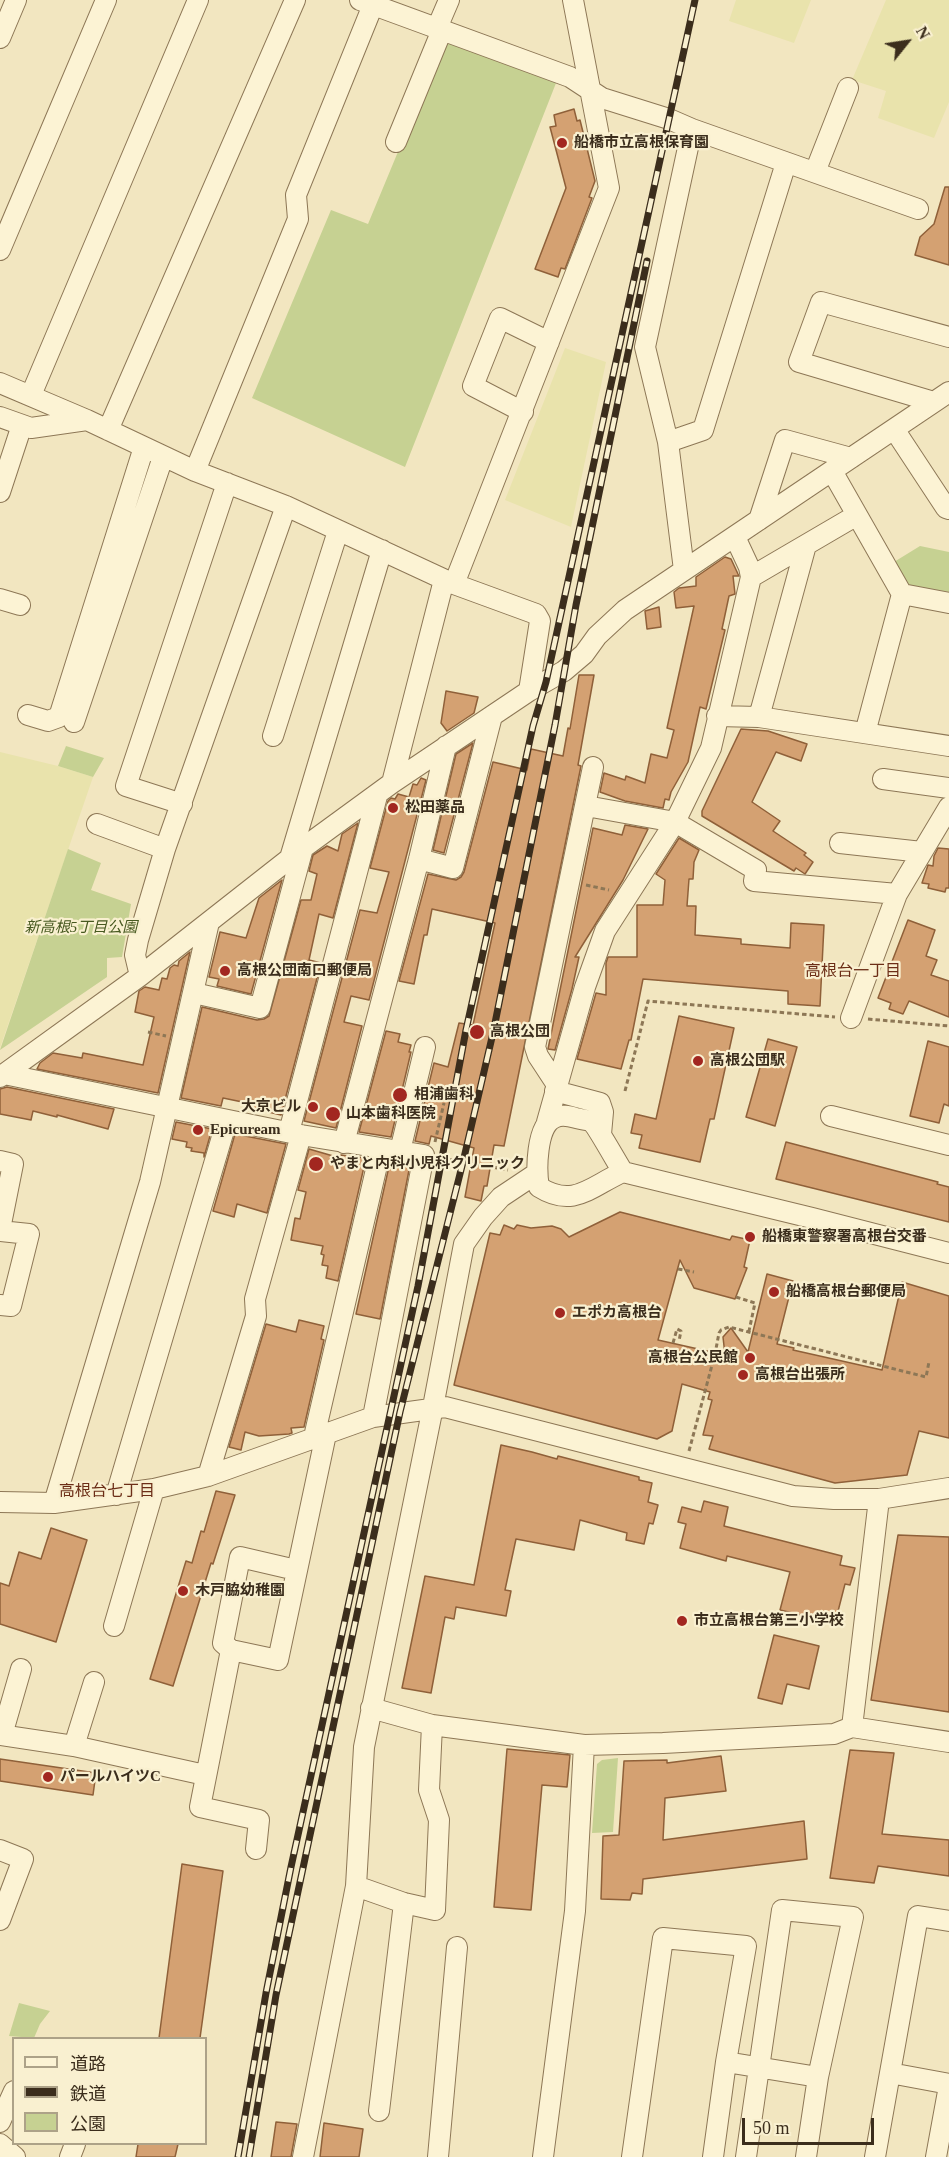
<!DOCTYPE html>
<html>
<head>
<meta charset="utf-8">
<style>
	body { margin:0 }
	#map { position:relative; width:949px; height:2157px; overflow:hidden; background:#f2e6c0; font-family:"Times New Roman","Noto Sans JP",serif }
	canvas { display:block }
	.legend { position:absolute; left:12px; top:2037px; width:195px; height:108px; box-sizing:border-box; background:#f9f0d0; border:2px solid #ada288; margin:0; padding:8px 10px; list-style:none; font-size:18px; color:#3b2d1c }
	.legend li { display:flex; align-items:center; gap:12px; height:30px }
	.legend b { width:30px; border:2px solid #ada288 }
	.north { position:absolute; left:877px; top:12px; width:60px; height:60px; -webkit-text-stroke:4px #f9f0d0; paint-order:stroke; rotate:60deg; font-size:16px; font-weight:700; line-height:24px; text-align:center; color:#3b2d1c }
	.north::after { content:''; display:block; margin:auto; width:21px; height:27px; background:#3b2d1c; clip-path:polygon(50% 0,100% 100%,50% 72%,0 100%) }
	.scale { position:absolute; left:742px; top:2118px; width:132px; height:27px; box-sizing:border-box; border:3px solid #3b2d1c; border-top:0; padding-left:8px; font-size:18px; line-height:21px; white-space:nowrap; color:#3b2d1c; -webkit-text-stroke:4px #f9f0d0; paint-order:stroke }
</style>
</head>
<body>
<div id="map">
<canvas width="949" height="2157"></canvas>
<ul class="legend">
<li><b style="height:8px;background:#fcf3d4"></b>道路</li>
<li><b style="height:8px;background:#3b2d1c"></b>鉄道</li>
<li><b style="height:16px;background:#c6d192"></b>公園</li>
</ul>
<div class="north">N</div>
<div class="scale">50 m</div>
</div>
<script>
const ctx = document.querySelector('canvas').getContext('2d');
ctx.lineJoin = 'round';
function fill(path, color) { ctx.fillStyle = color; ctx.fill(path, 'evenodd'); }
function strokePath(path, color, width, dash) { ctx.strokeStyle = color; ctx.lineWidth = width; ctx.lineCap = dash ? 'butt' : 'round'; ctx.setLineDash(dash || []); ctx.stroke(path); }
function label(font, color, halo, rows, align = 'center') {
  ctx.font = font + ' "Times New Roman","Noto Sans JP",serif'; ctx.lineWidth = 4.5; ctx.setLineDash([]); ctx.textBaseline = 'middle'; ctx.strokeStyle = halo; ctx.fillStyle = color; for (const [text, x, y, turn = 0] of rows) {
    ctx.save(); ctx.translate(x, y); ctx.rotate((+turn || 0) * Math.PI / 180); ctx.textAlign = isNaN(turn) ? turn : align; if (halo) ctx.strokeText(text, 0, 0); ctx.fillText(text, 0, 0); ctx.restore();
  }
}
fill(new Path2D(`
	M736,0H811L794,43L729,21Z
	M886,0H949V102L934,138L878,118L886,91L852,80Z
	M565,348L606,362L571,527L505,500Z
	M0,752L58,766L93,777L0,1048Z`), '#e9e3ac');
fill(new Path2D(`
	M444,41L558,78L405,467L252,398L331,210L368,224Z
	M920,546L949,552V592L907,585L894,562Z
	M66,746L104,758L93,777L58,766Z
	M68,849L101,863L91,890L131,904L122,957L107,958V977L0,1050Z
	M618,1758L613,1832L592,1833L597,1764L602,1760Z
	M19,2003L50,2011L40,2024L34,2038L9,2036Z`), '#c6d192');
const building = new Path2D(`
	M574,109L577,121L580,120L595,181L589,197L592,198L565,269L561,268L558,277L535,269L566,188L550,127L556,126L554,115Z
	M945,187H949V265L915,255L920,237L934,224Z
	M725,557L731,559L738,574L739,576H733L735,594L729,596L722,629L725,630L706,709L700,707L688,762L671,792L669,800L665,799L663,808L625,801L600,792L604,773L625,780L626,776L645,783L651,754L667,758L674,730L667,728L694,606L676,608L674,592L679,588L696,586V577Z
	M659,607L661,627L647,629L645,611Z
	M579,675H594L578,765L581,766L504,1146L494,1145L487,1186H484L481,1201L465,1197L474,1148L431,1136L429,1144L415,1141L434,1063L448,1067L459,1023L473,1025L495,923L432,909L427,935H424L414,984L399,981L428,874L456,880L461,877L464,872L493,762L527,770L531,749L563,756L568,728L570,729Z
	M446,691L478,697L474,713L447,731L441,723Z
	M741,729L768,731L807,744L801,761L776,752L752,802L780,821L773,831L806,853L804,855L813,862L805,874L796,868L794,871L702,816V811Z
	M473,743L444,853L433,850L456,754Z
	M421,778L426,780L369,1000L351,996L344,1022L362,1026L336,1128L304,1121L360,910L377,913L389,872L370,868L388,801L391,798L395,799L398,794L409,797L413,784L417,785Z
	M358,823L333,918L319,914L309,960L321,963L281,1115L252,1108V1104L223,1098L221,1106L181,1098L202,1007L257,1020L264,1019L269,1016L301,900H311L317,874L309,871L313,855L327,846L338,851L342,834Z
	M625,825L648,829L623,880L575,957H579L572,989L555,1050L548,1049L593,828L622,835Z
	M679,838L699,850L694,862L693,879H689L687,906H696L695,935L741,939V944L790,948L791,923L824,925L820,1006L788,1004V991L643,979L631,1040H629L621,1069L577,1059L596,993L606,995V963L608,957H637V905H663L665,880L656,874Z
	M938,848L949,849V888H946L945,892L928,888L929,884L922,883L928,865L933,866L934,856Z
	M282,880L251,994L217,986L219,979L209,977L220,932L246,938L259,898Z
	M908,920L935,930L926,956L937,960L931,975L949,981V1017L909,1001L903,1014L889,1009L891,1003L878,998Z
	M190,952L158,1093L37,1069L40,1063L53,1053L82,1058L83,1053L143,1065L154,1017L135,1012L139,991L145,987L159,990L162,978L167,979L170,968L174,965L178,966L179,961Z
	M679,1016L734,1028L714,1119H710L700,1162L639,1148L642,1135L631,1133L635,1114L656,1119Z
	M386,1031L400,1034L398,1042L411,1045L409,1052H411L391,1137L359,1132Z
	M768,1039L797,1047L775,1126L746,1117Z
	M928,1041L949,1047V1106L944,1104L939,1123L910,1116Z
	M7,1087L114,1109L108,1129L57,1115V1117L33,1111L31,1120L0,1114V1089Z
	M176,1122L212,1129L204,1157V1153L191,1151L192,1148L186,1147L187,1142L172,1139Z
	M235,1134L286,1144L267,1213L237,1204L234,1217L213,1211Z
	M786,1142L938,1182L937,1184L949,1187V1222L776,1179Z
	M309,1149L340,1158L341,1155L366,1158L338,1281L326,1278L328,1266L322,1265L324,1255L321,1254L323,1246L291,1240L295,1218L300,1219L306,1192L298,1190Z
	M390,1162L410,1165L380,1319L356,1314Z
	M620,1212L730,1240L732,1236L750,1240L744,1267L747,1268L735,1299L694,1288L680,1260L658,1340L725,1355L723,1337L731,1328L748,1352L767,1274L793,1281L777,1344L794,1348L793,1350L882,1370L902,1282L949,1296V1438L919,1431L907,1475L835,1483L709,1449L713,1436L703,1435L712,1400L708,1399L710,1392L682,1384L672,1431L657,1439L454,1385L490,1233L500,1235L504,1225L514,1229L517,1225L531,1228L552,1226L561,1229L569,1237Z
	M299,1320L324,1326L321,1339L324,1340L304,1427L291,1428L292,1433L289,1434L259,1436L245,1432L241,1450L229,1447L266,1324L296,1332Z
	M501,1445L532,1452L557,1459L558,1456L639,1477V1480L652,1483L648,1502L658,1505L653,1524L649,1523L644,1544L626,1540L627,1533L580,1520L574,1550L516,1539L505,1590L511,1591L506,1616L456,1607L454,1619L445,1617L431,1693L402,1688L425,1576L474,1585Z
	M216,1491L235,1495L213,1564L211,1563L173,1686L150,1679L186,1561L192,1563L201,1531L204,1532Z
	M704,1501L728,1507L724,1526L842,1556L840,1565L855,1568L850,1585L845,1584L835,1623L780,1610L790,1572L727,1556L726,1561L680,1548L686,1524L678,1522L682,1507L701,1512Z
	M51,1528L87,1540L56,1642L0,1624V1583L9,1586L19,1552L41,1559Z
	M898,1535L949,1537V1712L871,1700Z
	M774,1635L819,1646L809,1689L787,1684L782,1704L758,1698Z
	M507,1749L570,1755L567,1787L542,1785L531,1910L494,1907Z
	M850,1750L894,1753L882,1834L949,1840V1876L878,1866L874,1883L830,1878Z
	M721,1756L726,1791L665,1798L663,1840L804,1821L807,1859L643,1879L642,1894L632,1893L630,1900L601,1899L603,1836L619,1835L624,1761L667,1760V1763Z
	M0,1759L96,1773L93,1795L0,1781Z
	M182,1864L223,1871L200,2038H159Z
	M276,2122L297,2124L291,2157H271Z
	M324,2123L363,2129L359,2157H320Z
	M138,2144H178L175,2157H136Z`);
fill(building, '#d4a172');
strokePath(building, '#8f6039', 1.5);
const minor = new Path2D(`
	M360,0L570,77L602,98L669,119L692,129L645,347L668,442L684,570
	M437,28L449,0
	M0,38L16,0
	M692,129L918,209
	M396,142L442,30
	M815,172L848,88
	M0,250L106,0
	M0,383L87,420L195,471L286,506L454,584L536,614L540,621L529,691
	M31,395L198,0
	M934,402L799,362L821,302L949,337
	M523,412L473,386L500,318L549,342
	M0,417L31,428L87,420
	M894,429L946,508L949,509
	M108,430L295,0
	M668,442L703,430L786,163
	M195,471L298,219L296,195L375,0
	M832,471L902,594L949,603
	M0,492L22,425
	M759,520L785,440L851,458
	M751,577L857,515
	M454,584L609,188L573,0
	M0,599L20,605
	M28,715L48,721L59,717L144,447
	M717,716L759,717L949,746
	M759,717L806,545
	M74,722L163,457
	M865,733L902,594
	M273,736L338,531
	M883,779L949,788
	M392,783L444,580
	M182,804L126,786L227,483
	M586,806L675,822L756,870L754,881L897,894
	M97,824L165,849
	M840,843L922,852
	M290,858L382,550
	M419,859L453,868L492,716
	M140,976L135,955L138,940L165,849L286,506
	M194,993L260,1008L303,848
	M851,1018L897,894L949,807
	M4,1074L301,1135L424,1155L373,1417
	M0,1077L140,976L303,848L392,783L529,691L564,671L584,654L597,636L625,610L949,392
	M557,1085L538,1056L535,1047L593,767
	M555,1091L600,1103L603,1112L601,1134
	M831,1116L949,1145
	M547,1122L585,987L605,931L675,822L711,748L751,577L749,567L735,537
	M289,1132L377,796
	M344,1143L419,859L446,746
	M400,1151L425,1047
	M0,1161L13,1164L0,1229
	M623,1172C617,1163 596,1124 590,1121C586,1120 581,1119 576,1118C569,1116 561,1114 554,1118C536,1126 536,1171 539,1187C574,1209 591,1186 623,1172L812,1218L949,1253
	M0,1231L29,1234L11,1306L0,1305
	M314,1437L381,1148
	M208,1476L256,1316L255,1299L301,1135
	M116,1495L227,1120
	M0,1502L54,1503L154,1489L208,1476L373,1417L445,1407L793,1496L834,1499H879L949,1488
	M54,1503L150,1182L209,922
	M114,1626L154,1489
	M231,1650L223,1643L240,1557L296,1570
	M371,1708L432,1725L584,1745L663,1743L834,1734L852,1727L949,1742
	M852,1727L879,1499
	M0,1735L74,1746L205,1775
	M2,1735L21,1669
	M74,1746L94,1682
	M256,1849L259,1820L200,1807L231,1650L278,1660L326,1434
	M0,1850L23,1859L0,1920
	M356,1886L404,1903L435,1910L439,1820L429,1790L432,1725
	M726,2062L818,2077
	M890,2073L949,2084
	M379,2111L404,1903
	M0,2122L14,2091
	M0,2144L15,2157
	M70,2157L75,2144
	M303,2157L356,1886L364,1747L433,1407L464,1244L483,1217L501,1197L537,1173
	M438,2157L457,1947
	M543,2157L575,1911L584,1745
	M632,2157L663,1938L746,1946L726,2062L713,2157
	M746,2157L782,1910L853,1917L818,2077L806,2157
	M875,2157L918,1916L949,1921
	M936,2157L949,2086`);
strokePath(minor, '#8d7756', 22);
strokePath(new Path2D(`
	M586,885L609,890
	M868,1019L949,1026
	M148,1032L166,1036
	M625,1091L648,1001L835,1017
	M435,1142L444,1103
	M441,1158L508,1170
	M678,1269L694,1272
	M736,1297L755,1303L749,1331
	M673,1343L677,1329L681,1331L679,1341
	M699,1351L715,1354L719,1333L721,1330L729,1327L926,1377L929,1362
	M689,1451L715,1354`), '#8d7756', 3, [4.5, 3]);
strokePath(minor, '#fcf3d4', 20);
const rail = new Path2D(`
	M238,2157L266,1993L291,1867L418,1286L466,1030L533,726L546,682L695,0
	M249,2157L276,1995L400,1412L463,1162L493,1033L555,725L576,605L647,261`);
strokePath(rail, '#3b2d1c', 7);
strokePath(rail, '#f9f0d0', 4.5, [14]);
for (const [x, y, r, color] of [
	[562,143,6,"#a22720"],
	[393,808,6,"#a22720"],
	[225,971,6,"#a22720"],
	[477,1032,8,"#a22720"],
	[698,1061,6,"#a22720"],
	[400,1095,8,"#a22720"],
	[313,1107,6,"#a22720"],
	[333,1114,8,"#a22720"],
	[198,1130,6,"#a22720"],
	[316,1164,8,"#a22720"],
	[750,1237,6,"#a22720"],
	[774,1292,6,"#a22720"],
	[560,1313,6,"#a22720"],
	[750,1358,6,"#a22720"],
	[743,1375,6,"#a22720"],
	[183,1591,6,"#a22720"],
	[682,1621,6,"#a22720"],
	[48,1777,6,"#a22720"]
]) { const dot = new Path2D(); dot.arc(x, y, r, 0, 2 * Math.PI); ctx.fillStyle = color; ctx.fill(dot); strokePath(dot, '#f9f0d0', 2); }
label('bold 15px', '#3b2d1c', '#f9f0d0', [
	["船橋市立高根保育園",574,143],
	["松田薬品",405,808],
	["高根公団南口郵便局",237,971],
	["高根公団",490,1032],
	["高根公団駅",710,1061],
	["相浦歯科",414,1095],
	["大京ビル",301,1107,"right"],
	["山本歯科医院",346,1114],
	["Epicuream",210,1130],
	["やまと内科小児科クリニック",330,1164],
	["船橋東警察署高根台交番",762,1237],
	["船橋高根台郵便局",786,1292],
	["エポカ高根台",572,1313],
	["高根台公民館",738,1358,"right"],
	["高根台出張所",755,1375],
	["木戸脇幼稚園",195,1591],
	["市立高根台第三小学校",694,1621],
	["パールハイツC",60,1777]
], 'left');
label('italic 15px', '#475920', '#f9f0d0', [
	["新高根5丁目公園",81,928]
]);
label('16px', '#6c2e17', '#f9f0d0', [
	["高根台一丁目",853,972],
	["高根台七丁目",107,1492]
]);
</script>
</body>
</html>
